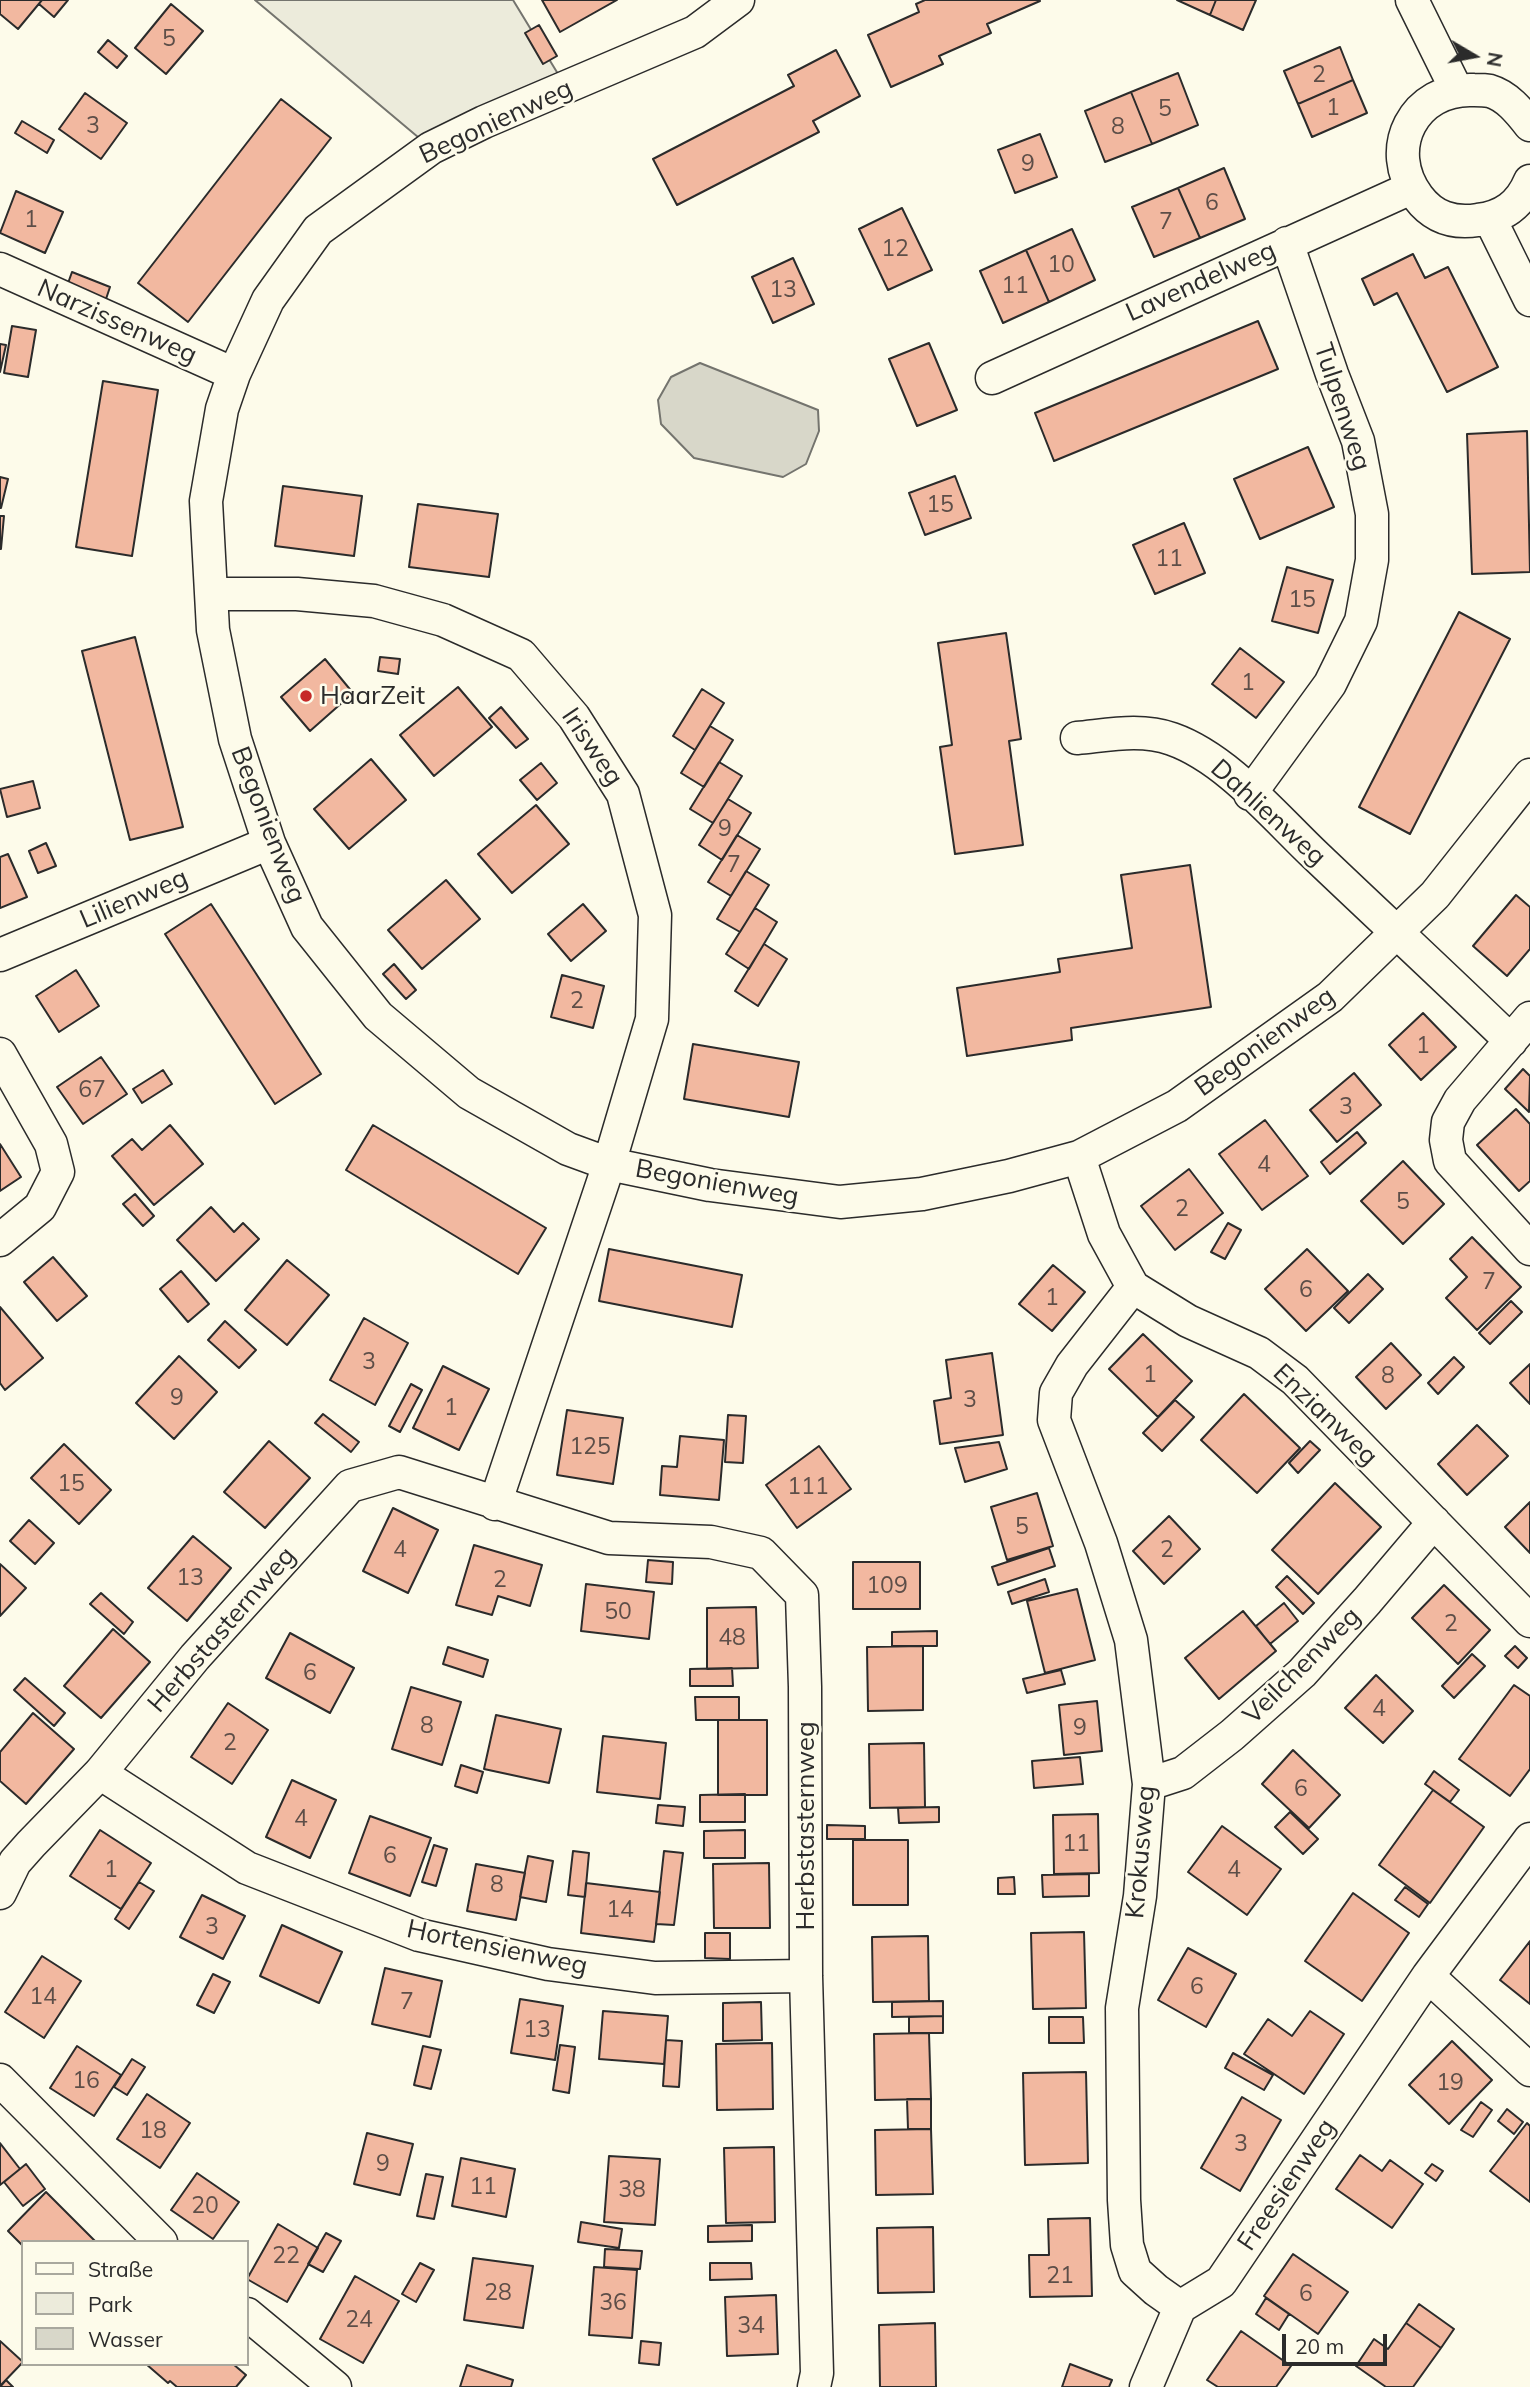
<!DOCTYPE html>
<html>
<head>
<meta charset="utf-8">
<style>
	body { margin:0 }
	#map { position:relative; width:1530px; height:2387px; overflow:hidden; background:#fdfbea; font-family:Mulish,sans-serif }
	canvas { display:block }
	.legend { position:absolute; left:21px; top:2240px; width:228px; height:126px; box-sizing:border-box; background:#fdfbea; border:2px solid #a9a89e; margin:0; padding:9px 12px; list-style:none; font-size:21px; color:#2b2b2b }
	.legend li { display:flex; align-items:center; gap:14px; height:35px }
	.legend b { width:35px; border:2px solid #a9a89e }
	.north { position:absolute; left:1439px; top:21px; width:70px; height:70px; -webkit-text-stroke:5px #fdfbea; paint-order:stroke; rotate:100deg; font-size:19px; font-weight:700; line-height:28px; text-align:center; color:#2b2b2b }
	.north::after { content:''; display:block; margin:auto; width:24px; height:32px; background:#2b2b2b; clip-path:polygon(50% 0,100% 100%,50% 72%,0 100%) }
	.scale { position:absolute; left:1282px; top:2334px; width:105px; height:32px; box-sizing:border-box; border:4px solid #2b2b2b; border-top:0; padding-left:9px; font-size:21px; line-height:24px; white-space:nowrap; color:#2b2b2b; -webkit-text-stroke:5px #fdfbea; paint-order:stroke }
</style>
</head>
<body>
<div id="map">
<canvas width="1530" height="2387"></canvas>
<ul class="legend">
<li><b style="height:9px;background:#fdfbea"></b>Straße</li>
<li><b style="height:19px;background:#ecebdb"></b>Park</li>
<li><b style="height:19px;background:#d8d7c9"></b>Wasser</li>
</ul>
<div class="north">N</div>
<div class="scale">20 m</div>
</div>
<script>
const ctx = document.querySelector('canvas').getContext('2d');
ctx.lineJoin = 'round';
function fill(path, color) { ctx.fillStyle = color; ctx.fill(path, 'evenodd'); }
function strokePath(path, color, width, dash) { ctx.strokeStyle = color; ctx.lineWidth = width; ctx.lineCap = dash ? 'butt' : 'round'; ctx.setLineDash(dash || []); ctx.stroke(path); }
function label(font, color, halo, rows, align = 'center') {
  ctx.font = font + ' Mulish,sans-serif'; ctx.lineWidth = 5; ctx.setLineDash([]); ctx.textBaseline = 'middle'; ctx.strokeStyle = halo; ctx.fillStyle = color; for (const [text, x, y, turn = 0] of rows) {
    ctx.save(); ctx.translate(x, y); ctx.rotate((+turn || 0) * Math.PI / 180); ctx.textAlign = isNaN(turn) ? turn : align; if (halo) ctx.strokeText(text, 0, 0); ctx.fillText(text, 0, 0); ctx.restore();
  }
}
const green = new Path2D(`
	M255,0H513L566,87L431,148Z`);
fill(green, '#ecebdb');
strokePath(green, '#74746e', 2);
const water = new Path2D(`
	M700,363L818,410L819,431L806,464L783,477L694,458L661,424L658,400L671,377Z`);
fill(water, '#d8d7c9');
strokePath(water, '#74746e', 2);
const building = new Path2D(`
	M0,0H42L18,29L0,14Z
	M42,0H68L54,17L39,4Z
	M542,0H617L560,32Z
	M925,0H1039L1040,1L987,24L991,33L939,56L943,64L891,87L868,35L919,12L916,4Z
	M1177,0H1216L1210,15Z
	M1216,0H1256L1243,30L1210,15Z
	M171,4L203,31L166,74L135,48Z
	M539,25L557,56L543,64L525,33Z
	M108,40L127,56L117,68L98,52Z
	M1340,47L1353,80L1298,104L1284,71Z
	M836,50L860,96L813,121L819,132L677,205L653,159L794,86L788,75Z
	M1178,73L1198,125L1152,144L1131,92Z
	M1353,80L1367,113L1312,137L1298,104Z
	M1131,92L1152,144L1105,162L1085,111Z
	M85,93L127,123L101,159L59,129Z
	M281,99L331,138L188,322L138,283Z
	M22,121L54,140L47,153L15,133Z
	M1040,134L1057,177L1015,193L998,150Z
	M1224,168L1245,219L1200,238L1178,188Z
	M1178,188L1200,238L1154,257L1132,207Z
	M16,191L63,212L45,253L0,233Z
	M902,208L932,270L888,290L859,229Z
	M1072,229L1095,280L1049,302L1026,250Z
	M1026,250L1049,302L1003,323L980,271Z
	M1413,254L1425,278L1448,267L1498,367L1447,392L1397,293L1374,305L1362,279Z
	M793,258L814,304L773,323L752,277Z
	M72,272L110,287L105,302L67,286Z
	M1258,321L1278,369L1054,461L1035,413Z
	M12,326L36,330L28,377L4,373Z
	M929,343L957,410L917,426L889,359Z
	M0,344L6,345L0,372Z
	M103,381L158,390L132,556L76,547Z
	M1527,431L1530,572L1472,574L1467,434Z
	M1308,447L1334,507L1260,539L1234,479Z
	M955,476L971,518L925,535L909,493Z
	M0,477L8,479L1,508H0Z
	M283,486L362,496L354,556L275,546Z
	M418,504L498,514L489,577L409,567Z
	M0,516H4L1,549H0Z
	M1184,523L1205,573L1155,594L1133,545Z
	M1287,567L1333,580L1318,633L1272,621Z
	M1459,612L1510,639L1410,834L1359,807Z
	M1006,633L1021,739L1009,741L1023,845L955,854L940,747L952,745L938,643Z
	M135,637L183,827L130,840L82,651Z
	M1240,648L1284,682L1256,718L1212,684Z
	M380,657L400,659L398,674L378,671Z
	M325,659L353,693L310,731L281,697Z
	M458,687L492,727L434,776L400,735Z
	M702,689L724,703L695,750L673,736Z
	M501,707L528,739L516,748L489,718Z
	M710,726L733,740L704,787L681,773Z
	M371,759L406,800L349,849L314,809Z
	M719,762L742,776L713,823L690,809Z
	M541,763L557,783L537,800L520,780Z
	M33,781L40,808L7,817L0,789Z
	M728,799L751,813L722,860L699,845Z
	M536,805L569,844L512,893L478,854Z
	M737,835L760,849L731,896L708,882Z
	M46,843L56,866L38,873L29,851Z
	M8,854L27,897L0,908V857Z
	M1190,865L1211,1007L1071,1028L1072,1040L967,1056L957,988L1060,972L1058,959L1132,948L1121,875Z
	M746,871L769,885L740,932L717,919Z
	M446,880L480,919L422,969L388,930Z
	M1516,895L1530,907V949L1507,976L1473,946Z
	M211,904L321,1074L275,1104L165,934Z
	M583,904L606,931L571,961L548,934Z
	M755,908L777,922L749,969L726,954Z
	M764,944L787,959L758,1006L735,991Z
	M394,964L416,990L406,999L383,974Z
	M76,970L99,1006L59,1032L36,996Z
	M562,975L604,986L593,1028L551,1017Z
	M1423,1013L1456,1047L1421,1080L1389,1045Z
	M693,1044L799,1062L789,1117L684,1099Z
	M101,1057L127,1094L83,1124L57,1087Z
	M1523,1069L1530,1076L1529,1112L1505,1089Z
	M163,1070L172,1084L142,1103L133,1089Z
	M1354,1073L1381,1105L1337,1142L1310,1110Z
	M1516,1109L1530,1124V1181L1519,1191L1477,1145Z
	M1265,1120L1308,1176L1262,1210L1219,1154Z
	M170,1125L203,1164L154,1205L112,1156L132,1139L142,1150Z
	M373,1125L546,1228L518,1274L346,1170Z
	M1357,1132L1366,1143L1330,1174L1321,1162Z
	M0,1144L21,1177L0,1191Z
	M1403,1161L1444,1204L1403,1244L1361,1201Z
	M1189,1169L1223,1213L1175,1250L1141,1206Z
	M135,1194L154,1216L143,1226L123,1204Z
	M211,1207L234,1232L243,1223L259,1239L216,1281L177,1240Z
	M1228,1223L1241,1230L1225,1259L1211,1252Z
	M1472,1237L1521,1287L1477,1330L1446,1298L1467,1277L1450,1259Z
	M609,1249L742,1275L732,1327L599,1301Z
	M1307,1249L1348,1291L1306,1331L1265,1289Z
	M53,1257L87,1296L57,1321L24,1282Z
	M287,1260L329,1295L287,1345L245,1310Z
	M1053,1265L1085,1292L1052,1331L1019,1304Z
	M181,1271L209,1304L188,1322L160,1289Z
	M1368,1274L1383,1289L1349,1323L1334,1308Z
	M1511,1301L1522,1312L1490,1344L1479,1333Z
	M0,1307L43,1358L5,1390L0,1383Z
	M364,1318L408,1343L375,1405L330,1380Z
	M225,1321L256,1350L239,1368L208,1340Z
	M1143,1334L1192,1381L1158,1417L1109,1369Z
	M1391,1343L1421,1375L1386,1409L1356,1377Z
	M992,1353L1003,1435L940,1444L934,1401L951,1398L946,1360Z
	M179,1356L217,1392L174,1439L136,1403Z
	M1454,1357L1464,1367L1438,1394L1428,1383Z
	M1530,1364V1404L1510,1383Z
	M443,1366L489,1389L459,1450L413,1428Z
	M411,1384L422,1390L400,1432L389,1426Z
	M1244,1394L1300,1448L1257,1493L1201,1440Z
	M1175,1400L1194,1417L1162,1451L1143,1433Z
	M567,1410L623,1418L613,1484L557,1475Z
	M323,1414L359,1442L351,1452L315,1423Z
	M728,1415L746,1416L743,1463L725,1462Z
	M1477,1425L1508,1456L1467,1495L1438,1464Z
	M680,1436L724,1440L719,1500L660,1495L662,1466L677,1467Z
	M269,1441L310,1478L265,1528L224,1492Z
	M1310,1441L1320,1450L1298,1473L1289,1463Z
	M999,1442L1007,1469L965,1482L955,1448Z
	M64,1444L111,1490L79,1524L31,1478Z
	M819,1446L851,1489L797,1528L766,1485Z
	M1335,1483L1381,1527L1318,1594L1272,1550Z
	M1037,1493L1053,1546L1007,1560L991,1507Z
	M1530,1502V1553L1505,1527Z
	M393,1508L438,1530L408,1593L363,1571Z
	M1169,1516L1200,1549L1164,1584L1133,1551Z
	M29,1520L54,1543L35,1564L10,1541Z
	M193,1536L231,1568L187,1621L148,1588Z
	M474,1545L542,1565L530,1606L498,1596L492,1615L456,1605Z
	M1049,1548L1055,1566L998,1585L992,1567Z
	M648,1560L673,1562L672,1584L646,1582Z
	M853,1562H920V1609H853Z
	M0,1564L26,1588L0,1616Z
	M1287,1576L1314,1603L1303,1614L1276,1587Z
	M1045,1579L1049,1592L1012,1604L1008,1592Z
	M586,1584L654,1592L649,1639L581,1631Z
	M1444,1585L1490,1630L1458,1664L1412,1618Z
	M1077,1589L1095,1660L1045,1673L1027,1601Z
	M101,1593L133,1622L124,1634L90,1604Z
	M1284,1603L1298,1621L1270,1644L1256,1626Z
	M756,1607L758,1668L707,1669V1608Z
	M1243,1611L1276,1651L1219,1699L1185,1658Z
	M113,1629L150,1662L101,1718L64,1686Z
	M937,1631V1646H892V1632Z
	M290,1633L354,1668L330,1713L266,1678Z
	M923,1646V1710L868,1711L867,1647Z
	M1515,1646L1527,1658L1518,1668L1505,1656Z
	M448,1647L488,1660L483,1677L443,1664Z
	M1472,1654L1485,1666L1454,1698L1442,1686Z
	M732,1668L733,1686H690V1669Z
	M1061,1670L1065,1684L1027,1693L1023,1679Z
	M1376,1675L1413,1711L1383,1743L1345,1708Z
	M25,1678L65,1713L54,1726L14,1690Z
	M1514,1685L1530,1696V1769L1510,1796L1459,1759Z
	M411,1687L461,1702L442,1765L392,1749Z
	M695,1697H739V1720H696Z
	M1097,1701L1102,1751L1064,1755L1059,1705Z
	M228,1703L268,1730L232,1784L191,1757Z
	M33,1713L74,1749L26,1804L0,1781V1752Z
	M496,1715L561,1729L549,1783L484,1769Z
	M718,1720H767V1795H718Z
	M603,1736L666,1743L660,1799L597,1792Z
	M924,1743L925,1807L870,1808L869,1744Z
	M1293,1750L1340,1795L1309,1828L1262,1784Z
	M1080,1757L1083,1784L1034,1788L1032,1761Z
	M461,1765L483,1772L477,1793L455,1786Z
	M1434,1771L1459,1790L1450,1802L1425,1784Z
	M292,1780L336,1800L310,1858L266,1837Z
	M1433,1790L1484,1827L1430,1903L1379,1865Z
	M745,1794V1822H700V1795Z
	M658,1805L685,1807L683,1826L656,1823Z
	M939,1807V1822L899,1823L898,1808Z
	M1290,1812L1318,1839L1303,1854L1275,1827Z
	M1098,1814L1099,1873L1054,1874L1053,1815Z
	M370,1816L431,1838L410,1896L349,1873Z
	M827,1825L865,1826V1839H827Z
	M1222,1826L1281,1869L1247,1915L1188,1872Z
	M100,1830L151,1863L121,1909L70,1876Z
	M745,1830V1858H704V1831Z
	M853,1840H908V1905H853Z
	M434,1845L447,1849L436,1886L422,1882Z
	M573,1851L589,1853L585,1897L568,1895Z
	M664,1851L683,1853L674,1925L656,1924Z
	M528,1856L553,1861L546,1902L520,1897Z
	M769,1863L770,1928H714L713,1864Z
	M476,1864L525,1873L516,1920L467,1911Z
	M1089,1874V1896L1043,1897L1042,1875Z
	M1014,1877L1015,1894H998V1878Z
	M139,1882L154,1891L129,1929L115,1919Z
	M586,1883L660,1892L654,1942L581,1933Z
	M1405,1887L1428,1904L1419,1917L1395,1900Z
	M1353,1893L1409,1933L1362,2001L1305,1961Z
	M202,1895L245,1916L223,1959L180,1937Z
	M282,1925L342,1952L319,2003L260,1976Z
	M1084,1932L1086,2008L1033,2009L1031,1933Z
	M705,1933H730V1959L705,1958Z
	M928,1936L929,2001L873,2002L872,1937Z
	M1530,1941V2004L1500,1980Z
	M1188,1948L1236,1974L1206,2027L1158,2000Z
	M42,1956L81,1981L44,2038L5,2012Z
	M385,1968L442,1981L430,2037L372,2024Z
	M213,1974L230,1982L214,2013L197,2005Z
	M520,1999L563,2006L555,2060L511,2053Z
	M943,2001V2016L892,2017V2002Z
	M761,2002L762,2040L723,2041V2003Z
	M603,2011L668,2016L664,2064L599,2059Z
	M1310,2011L1344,2034L1304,2094L1244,2054L1268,2019L1292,2036Z
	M943,2016V2033H909V2017Z
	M1049,2017H1083L1084,2043H1049Z
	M929,2033L931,2099L875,2100L874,2034Z
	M666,2040L682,2041L679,2087L663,2086Z
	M1452,2041L1492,2080L1449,2124L1409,2085Z
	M772,2043L773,2109L717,2110L716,2044Z
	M560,2045L575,2047L569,2093L553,2090Z
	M77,2046L121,2075L94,2116L50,2088Z
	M423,2046L441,2050L431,2089L414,2085Z
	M1233,2053L1273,2075L1264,2090L1225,2068Z
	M132,2059L145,2067L127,2095L114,2087Z
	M1086,2072L1088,2163L1025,2165L1023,2073Z
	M147,2094L190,2123L160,2168L117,2139Z
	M1242,2097L1281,2120L1240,2191L1201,2168Z
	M907,2099H931V2129H908Z
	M1481,2102L1492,2110L1473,2137L1461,2130Z
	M1507,2109L1523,2122L1514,2134L1498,2121Z
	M1527,2123L1530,2126V2202L1490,2171Z
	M931,2129L933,2194L876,2195L875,2130Z
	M367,2133L413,2144L400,2195L354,2184Z
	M0,2143L20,2169L0,2185Z
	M774,2147L775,2222L726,2223L724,2148Z
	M1360,2155L1382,2171L1390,2160L1423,2184L1392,2228L1336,2189Z
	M609,2156L660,2159L655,2225L604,2222Z
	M461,2158L515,2169L506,2217L452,2206Z
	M26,2164L45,2189L23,2206L4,2182Z
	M1432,2164L1443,2171L1436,2181L1425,2173Z
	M197,2173L239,2202L213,2239L171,2210Z
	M426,2174L443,2177L434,2219L417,2216Z
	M46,2192L96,2242H23V2246L8,2231Z
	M1090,2218L1092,2296L1030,2297L1029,2255H1049L1048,2219Z
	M581,2222L622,2229L619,2248L578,2242Z
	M278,2224L318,2248L287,2302L247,2279Z
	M752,2225V2241L708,2242V2226Z
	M933,2227L934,2292L878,2293L877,2228Z
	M326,2233L341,2241L323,2272L308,2264Z
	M605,2249L642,2251L640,2269L604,2267Z
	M1293,2254L1348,2292L1318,2334L1264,2296Z
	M473,2258L533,2266L523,2328L464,2320Z
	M420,2263L434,2270L416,2302L402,2294Z
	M710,2263H751L752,2279L710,2280Z
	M594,2267L637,2270L632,2338L589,2335Z
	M355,2276L399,2301L363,2363L320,2339Z
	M776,2295L778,2354L727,2356L725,2297Z
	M1266,2298L1289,2314L1279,2330L1256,2314Z
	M1419,2304L1454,2329L1441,2348L1406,2323Z
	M935,2323L936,2387H880L879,2325Z
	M1406,2323L1441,2348L1413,2387H1386L1356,2366L1374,2339L1388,2349Z
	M1241,2331L1291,2366L1276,2387H1218L1207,2380Z
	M0,2341L23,2362L0,2386Z
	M641,2341L661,2343L659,2365L639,2363Z
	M146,2364H233L246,2375L236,2387H177L170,2381L168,2383Z
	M1070,2364L1112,2380L1109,2387H1062Z
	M467,2365L513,2380L511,2387H460Z
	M6,2380L13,2387H0Z`);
fill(building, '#f2b8a0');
strokePath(building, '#2b2b2b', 2);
const minor = new Path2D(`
	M738,0L695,32L484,122L431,148L318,230L268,300L234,374L222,409L206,501L213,630L235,739L269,843L307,927L378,1016L469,1093L568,1149L609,1164L710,1185L840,1202L922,1194L1009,1176L1079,1157L1177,1106L1330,997L1435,895L1530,775
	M1412,0L1456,89
	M1530,125C1519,111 1507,96 1490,91C1485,90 1478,90 1474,90C1414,87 1382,149 1418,197C1433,217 1453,224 1478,220C1503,217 1520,205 1530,181
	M1490,219L1530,300
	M0,269L234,374
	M992,378L1411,188
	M211,594H297L374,601L443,620L521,655L574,717L623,794L655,915L652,1019L609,1164L495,1504
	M1077,738C1109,735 1141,728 1172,739C1226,758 1273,815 1315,855C1380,917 1446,978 1511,1041
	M1250,794L1330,684L1361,621L1372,560V514L1358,441L1332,374L1287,243
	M0,955L269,843
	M1530,1018L1460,1100L1448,1122L1446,1140L1450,1161L1530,1249
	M0,1054L51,1144L58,1172L40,1207L0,1240
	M1079,1157L1104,1234L1133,1287L1188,1321L1259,1353L1295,1380L1530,1621
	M1133,1287L1072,1365L1056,1393L1054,1420L1101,1543L1131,1640L1149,1784L1140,1896L1122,2008L1124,2200L1127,2245L1135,2271L1156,2290L1180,2307
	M100,1773L247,1868L419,1935L548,1964L655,1978L806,1976
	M1149,1784L1183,1773L1232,1735L1302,1673L1367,1601L1434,1522
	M1530,1839L1428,1976L1530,2070
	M0,1893L15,1862L31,1844L100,1773L195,1657L350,1486L399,1472L609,1538L711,1542L761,1553L802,1595L805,1687L806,1976L817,2373L814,2387
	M0,2080L161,2242
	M247,2314L335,2387
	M1146,2387L1180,2307L1221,2282L1428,1976`);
strokePath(minor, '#2b2b2b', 35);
strokePath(minor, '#fdfbea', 32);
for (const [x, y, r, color] of [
	[306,696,7,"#c62828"]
]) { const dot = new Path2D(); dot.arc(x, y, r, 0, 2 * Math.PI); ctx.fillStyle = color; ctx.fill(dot); strokePath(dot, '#fdfbea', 2.5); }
label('23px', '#5d4e48', null, [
	["5",169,39],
	["2",1319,75],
	["1",1333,108],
	["5",1165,109],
	["3",93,126],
	["8",1118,127],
	["9",1028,164],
	["6",1212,203],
	["1",31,220],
	["7",1166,222],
	["12",895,249],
	["10",1061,265],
	["11",1015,286],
	["13",783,290],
	["15",940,505],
	["11",1169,559],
	["15",1302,600],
	["1",1248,683],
	["9",725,829],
	["7",734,865],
	["2",577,1001],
	["1",1423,1046],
	["67",92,1090],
	["3",1346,1107],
	["4",1264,1165],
	["5",1403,1202],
	["2",1182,1209],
	["7",1489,1282],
	["6",1306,1290],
	["1",1052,1298],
	["3",369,1362],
	["1",1150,1375],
	["8",1388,1376],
	["9",177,1398],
	["3",970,1400],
	["1",451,1408],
	["125",590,1447],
	["15",71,1484],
	["111",808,1487],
	["5",1022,1527],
	["4",400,1550],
	["2",1167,1550],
	["13",190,1578],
	["2",500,1580],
	["109",887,1586],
	["50",618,1612],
	["2",1451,1624],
	["48",732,1638],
	["6",310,1673],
	["4",1379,1709],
	["8",427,1726],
	["9",1080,1728],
	["2",230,1743],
	["6",1301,1789],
	["4",301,1819],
	["11",1076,1844],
	["6",390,1856],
	["1",111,1870],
	["4",1234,1870],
	["8",497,1885],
	["14",620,1910],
	["3",212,1927],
	["6",1197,1987],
	["14",43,1997],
	["7",407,2002],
	["13",537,2030],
	["16",86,2081],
	["19",1450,2083],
	["18",153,2131],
	["3",1241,2144],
	["9",383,2164],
	["11",483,2187],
	["38",632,2190],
	["20",205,2206],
	["22",286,2256],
	["21",1060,2276],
	["28",498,2293],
	["6",1306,2294],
	["36",613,2303],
	["24",359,2320],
	["34",751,2326]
]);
label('26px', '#2b2b2b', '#fdfbea', [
	["Begonienweg",496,122,-25],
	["Lavendelweg",1201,282,-24],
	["Narzissenweg",117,322,24],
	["Tulpenweg",1342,407,72],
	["Irisweg",592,747,56],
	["Dahlienweg",1268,813,42],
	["Begonienweg",268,825,69],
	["Lilienweg",134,899,-23],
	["Begonienweg",1265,1042,-36],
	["Begonienweg",717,1183,10],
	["Enzianweg",1325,1415,44],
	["Herbstasternweg",222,1630,-49],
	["Veilchenweg",1302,1666,-45],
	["Herbstasternweg",806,1826,-90],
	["Krokusweg",1141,1852,-85],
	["Hortensienweg",497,1948,12],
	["Freesienweg",1287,2185,-56]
]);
label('26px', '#2b2b2b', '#fdfbea', [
	["HaarZeit",320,696]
], 'left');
</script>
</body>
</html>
